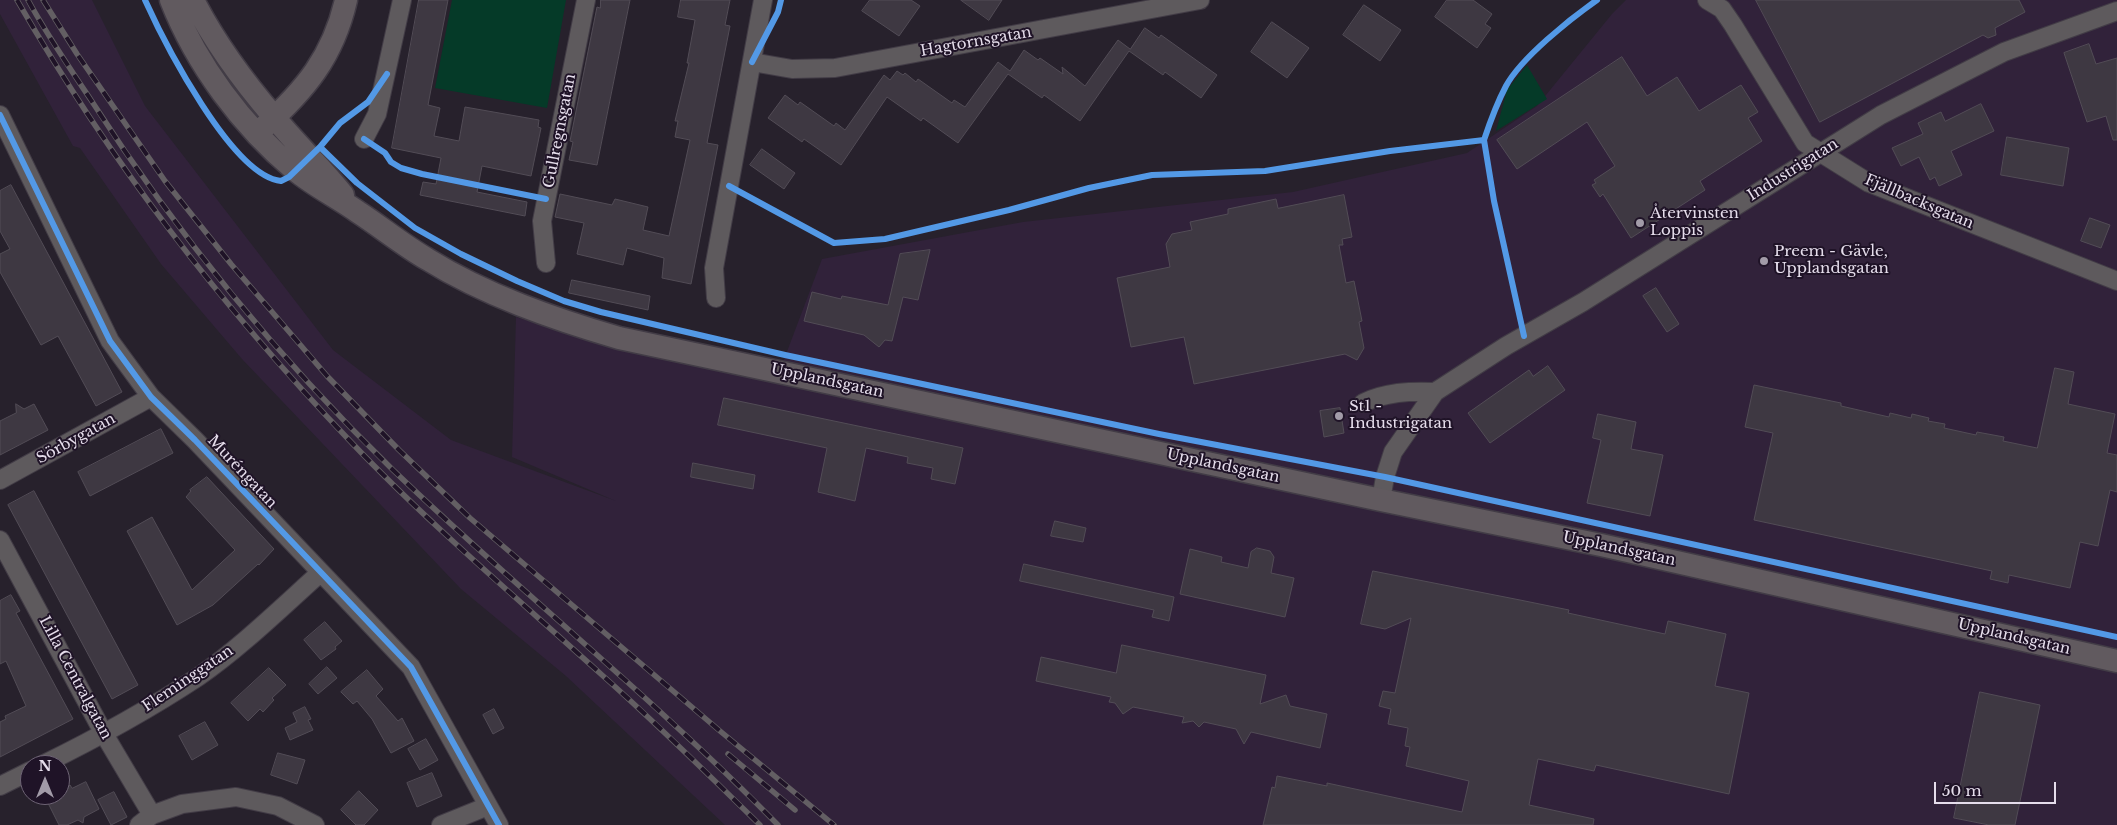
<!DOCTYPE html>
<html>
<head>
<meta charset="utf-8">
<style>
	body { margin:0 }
	#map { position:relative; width:2117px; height:825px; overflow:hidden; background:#27212c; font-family:"Libre Baskerville",serif }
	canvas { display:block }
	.north { position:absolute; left:20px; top:755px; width:50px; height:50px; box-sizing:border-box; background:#1f1327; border:1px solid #6e6475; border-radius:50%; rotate:0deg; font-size:14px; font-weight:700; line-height:20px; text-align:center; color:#e5ddeb }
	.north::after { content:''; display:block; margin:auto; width:18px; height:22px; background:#a29ba8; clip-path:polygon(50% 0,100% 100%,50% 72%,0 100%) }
	.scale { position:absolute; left:1934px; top:782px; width:122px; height:22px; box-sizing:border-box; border:2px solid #e5ddeb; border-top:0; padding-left:6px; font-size:15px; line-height:18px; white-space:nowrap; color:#e5ddeb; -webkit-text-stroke:4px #1f1327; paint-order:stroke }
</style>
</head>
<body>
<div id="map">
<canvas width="2117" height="825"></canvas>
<div class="north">N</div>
<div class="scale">50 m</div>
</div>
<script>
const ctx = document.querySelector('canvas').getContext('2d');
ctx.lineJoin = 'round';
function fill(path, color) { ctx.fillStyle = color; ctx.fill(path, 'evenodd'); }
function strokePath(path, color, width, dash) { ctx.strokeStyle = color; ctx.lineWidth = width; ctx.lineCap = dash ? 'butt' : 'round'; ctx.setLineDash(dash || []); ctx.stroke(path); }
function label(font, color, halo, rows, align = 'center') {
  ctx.font = font + ' "Libre Baskerville",serif'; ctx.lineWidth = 4; ctx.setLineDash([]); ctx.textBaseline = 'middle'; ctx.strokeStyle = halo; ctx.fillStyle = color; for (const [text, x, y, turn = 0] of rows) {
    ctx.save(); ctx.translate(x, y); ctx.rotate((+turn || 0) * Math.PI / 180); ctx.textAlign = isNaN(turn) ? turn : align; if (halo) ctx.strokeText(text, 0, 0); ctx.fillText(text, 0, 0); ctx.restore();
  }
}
fill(new Path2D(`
	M0,0H92L145,106L333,350L451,440L616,501L512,457L516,317L615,348L777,378L822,259L1023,222L1293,192L1467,153L1537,106L1612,14L1626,0H2117V825H725L566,676L461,589L242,359L161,264L80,148L73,146L0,14Z`), '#31223a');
fill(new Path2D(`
	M452,0H566L547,108L435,88Z
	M1527,65L1547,99L1496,131L1507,90Z`), '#053a28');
const building = new Path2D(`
	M419,0H448L428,105L440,108L434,136L459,141L465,107L539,120L538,127L541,128L531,176L482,166L477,192L527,202L525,216L420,195L423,182L436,184L441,158L392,148Z
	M601,0H630L597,165L569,160L573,142L570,141L597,7L600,8Z
	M681,0H730L725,25L730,26L707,143L718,145L691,284L662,278L664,258L627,248L623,265L577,254L584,223L555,217L560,194L612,205L615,199L648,207L643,230L669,236L690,140L675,137L678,121H675L689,63H687L695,20L678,17Z
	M870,0H911L920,6L899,36L862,11Z
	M961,0H1002L989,20Z
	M1447,0H1473L1492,14L1485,24L1491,28L1477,48L1435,17Z
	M1756,0H2019L2025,12L1995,28L1996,35L1988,38L1983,35L1820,122Z
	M1364,5L1401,30L1380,61L1343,35Z
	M1272,22L1309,48L1287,78L1251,52Z
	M1145,28L1159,38L1161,35L1217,75L1201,98L1165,72L1163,75L1129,51L1080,121L1044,95L1042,98L1008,74L958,143L923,118L921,121L887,97L841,165L804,139L802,142L768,118L785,95L798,105L800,102L834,126L836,123L845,130L884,75L890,80L897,71L903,75L905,73L916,82L918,79L952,103L954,100L965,107L998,62L1010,71L1024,50L1038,60L1040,58L1063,74L1062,67L1085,86L1118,40L1130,49Z
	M2089,44L2096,64L2117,58V140H2113L2106,116L2087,122L2064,53Z
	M1622,57L1647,96L1677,77L1699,111L1741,85L1758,112L1748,118L1762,141L1700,181L1705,190L1631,238L1603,194L1600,197L1592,185L1596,183L1594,180L1615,166L1587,122L1517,169L1497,140Z
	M1981,104L1994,131L1951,151L1962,175L1939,186L1935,177L1930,180L1919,157L1901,166L1892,148L1923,134L1918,123L1941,112L1945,121Z
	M2007,137L2069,148L2063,186L2001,175Z
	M762,149L795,173L784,189L750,165Z
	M11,185L122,392L96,406L58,336L41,345L0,272V254L10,249L0,231V191Z
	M1344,195L1352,237L1342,239L1343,245H1339L1346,283L1354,281L1362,321L1359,322L1364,348L1357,360L1345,354L1194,384L1184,337L1131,347L1117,278L1170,267L1166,244L1172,234L1192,230L1190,222L1228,214V209L1276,199L1278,208Z
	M2090,218L2110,225L2101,248L2081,241Z
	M930,250L918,300L903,297L892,341L885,340L879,347L864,335L804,321L812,292L841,299L842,296L888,305L900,254Z
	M572,280L650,296L648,310L569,293Z
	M1656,288L1679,324L1667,332L1643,296Z
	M1548,366L1565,390L1490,443L1468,413L1529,370L1533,376Z
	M2055,368L2074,372L2068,404L2115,414L2107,453L2117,455V492L2110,490L2098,546L2080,542L2070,588L2009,575L2008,583L1990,579L1992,571L1754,520L1773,433L1745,427L1754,385L1841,403V406L1889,417L1890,413L1911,418L1912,414L1929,418L1928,421L1945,424L1944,428L1976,435L1977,432L2004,437L2003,441L2037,448Z
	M724,398L963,448L955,484L931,479L933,468L907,463L908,457L866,448L855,501L818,492L827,448L718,425Z
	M16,404L24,409L34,404L48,430L0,455V421L16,413Z
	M1340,408L1344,433L1324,437L1320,411Z
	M1598,414L1636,422L1631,449L1663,455L1650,516L1587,503L1601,440L1593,438Z
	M161,429L173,453L90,496L78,472Z
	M693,463L755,475L753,489L691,477Z
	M207,477L274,549L259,565L258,564L213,605L177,625L127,531L152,517L192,590L235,550L186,497L191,491L190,490Z
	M34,491L138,685L112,699L8,505Z
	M1055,521L1086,528L1083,542L1051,536Z
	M1257,548L1270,551L1274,557L1271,573L1294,578L1285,617L1180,594L1190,549L1222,557L1221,562L1248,568L1251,552Z
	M1024,564L1174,597L1169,621L1152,617L1154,610L1020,581Z
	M1373,571L1520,600L1569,610L1568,613L1665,634L1668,621L1726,634L1715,686L1749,693L1729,794L1596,765L1594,771L1538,759L1529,805L1594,819L1593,825H1263L1272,787L1275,788L1277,776L1327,786V783L1462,812L1469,781L1406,766L1410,747L1405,746L1408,728L1388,724L1391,709L1379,706L1383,691L1395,693L1411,618L1385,629L1361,624Z
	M11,595L20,611L16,613L73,719L0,757V722L6,719L5,716L26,706L6,661L0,664V601Z
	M325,622L342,641L335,647L336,649L321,660L304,640Z
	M1122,645L1266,675L1260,704L1286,695L1290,706L1327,714L1320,748L1251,732L1244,744L1236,729L1204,722L1199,727L1193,721L1182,723L1184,717L1133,707L1123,714L1115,703L1109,702L1111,697L1036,681L1041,657L1116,673Z
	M327,667L337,678L318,694L309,684Z
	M269,668L286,685L272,698L274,700L263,712L260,709L248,721L231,703Z
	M367,670L383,689L376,696L398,721L402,718L414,741L391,753L372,719L357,701L353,704L341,692Z
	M1980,692L2040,705L2015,825H1989L1954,818Z
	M305,707L311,719L308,720L313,730L290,740L285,728L297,722L293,713Z
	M494,709L504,728L493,734L483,715Z
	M205,722L218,745L192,760L179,736Z
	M426,739L438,760L420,770L408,749Z
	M278,753L305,760L297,784L271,775Z
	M432,773L442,796L417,807L407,783Z
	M86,782L99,809L84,817L83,823L78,820L67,825H59L47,801L60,795V790L70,785L72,788Z
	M359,791L378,810L364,825H356L341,810Z
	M114,792L127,817L111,825L98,800Z`);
fill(building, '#3e3842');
strokePath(building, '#524c56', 1);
const minor = new Path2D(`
	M1707,0L1722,9L1733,25L1805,143L1869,183L2117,281
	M752,62L792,69L835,68L1200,0
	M0,115L110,341L151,397L195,440L411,667L499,825
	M364,139L377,114L402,0
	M546,263L542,221L586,0
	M716,298L714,268L763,0
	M1363,403C1386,392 1409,391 1435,392
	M0,480L151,397
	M1381,500L1385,477L1393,452L1435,392L1506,346L1583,302L1881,115L2004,52L2117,11
	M0,540L104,734L152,815
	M42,765C95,739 148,710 198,677C240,648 281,608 320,573
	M0,786L30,771
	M139,825L152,815L182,804L236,797L278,806L315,825
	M441,825L488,806`);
const major = new Path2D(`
	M171,0C196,64 242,126 295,170C314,186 337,197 358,212C381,227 403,245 427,259C485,295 554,319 619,338L1381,500L1601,545L2117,661
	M193,0C215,43 243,81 274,117C296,144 322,168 343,195
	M263,128C305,90 333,57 346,0`);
strokePath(minor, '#423c46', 20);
strokePath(major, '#423c46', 25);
strokePath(minor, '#5e5a5d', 18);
strokePath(major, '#615a5f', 22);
const rail = new Path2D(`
	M17,0C112,164 220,305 351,442C429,524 517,598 602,675C656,723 708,774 760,825
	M28,0C47,35 69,67 91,100C177,234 279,359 393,470C519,591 656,700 778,825
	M43,0L77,54L165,181L231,264L327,376L399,450L470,518L720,731L834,825
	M728,754L795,810`);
strokePath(rail, '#635f63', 5.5);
strokePath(rail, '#1f1327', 4, [11]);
strokePath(new Path2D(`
	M145,0C164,42 232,176 281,181L289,177L320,147
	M752,62L778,12L781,0
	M387,74L368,102L340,123L320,147L357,183L415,228L461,254L517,281L564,301L601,312L785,355L1159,434L1385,477L2117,637
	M0,115L110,341L151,397L195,440L411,667L499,825
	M364,139L385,153L391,162L401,168L422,174L546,199
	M1484,140L1494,201L1524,336
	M729,186L834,243L885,239L1009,210L1089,188L1152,175L1265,171L1390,151L1484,140C1490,122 1497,103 1506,86C1521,58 1570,19 1597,0`), '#5399e6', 6);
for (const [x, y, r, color] of [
	[1640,223,5,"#a29ba8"],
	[1764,261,5,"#a29ba8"],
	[1339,416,5,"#a29ba8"]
]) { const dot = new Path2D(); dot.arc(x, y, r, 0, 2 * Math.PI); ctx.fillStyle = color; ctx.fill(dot); strokePath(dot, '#1f1327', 2); }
label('15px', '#e5ddeb', '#1f1327', [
	["Hagtornsgatan",976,42,-10],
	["Gullregnsgatan",560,131,-79],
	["Industrigatan",1793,170,-32],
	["Fjällbacksgatan",1919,202,23],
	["Upplandsgatan",827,381,12],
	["Sörbygatan",76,439,-29],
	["Upplandsgatan",1223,466,12],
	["Muréngatan",242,472,47],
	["Upplandsgatan",1619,549,12],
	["Upplandsgatan",2014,637,13],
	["Lilla Centralgatan",75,678,62],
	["Fleminggatan",188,679,-34]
]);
label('15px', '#e5ddeb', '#1f1327', [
	["Återvinsten",1650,214],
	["Loppis",1650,231],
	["Preem - Gävle,",1774,252],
	["Upplandsgatan",1774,269],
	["St1 -",1349,407],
	["Industrigatan",1349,424]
], 'left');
</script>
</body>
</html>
